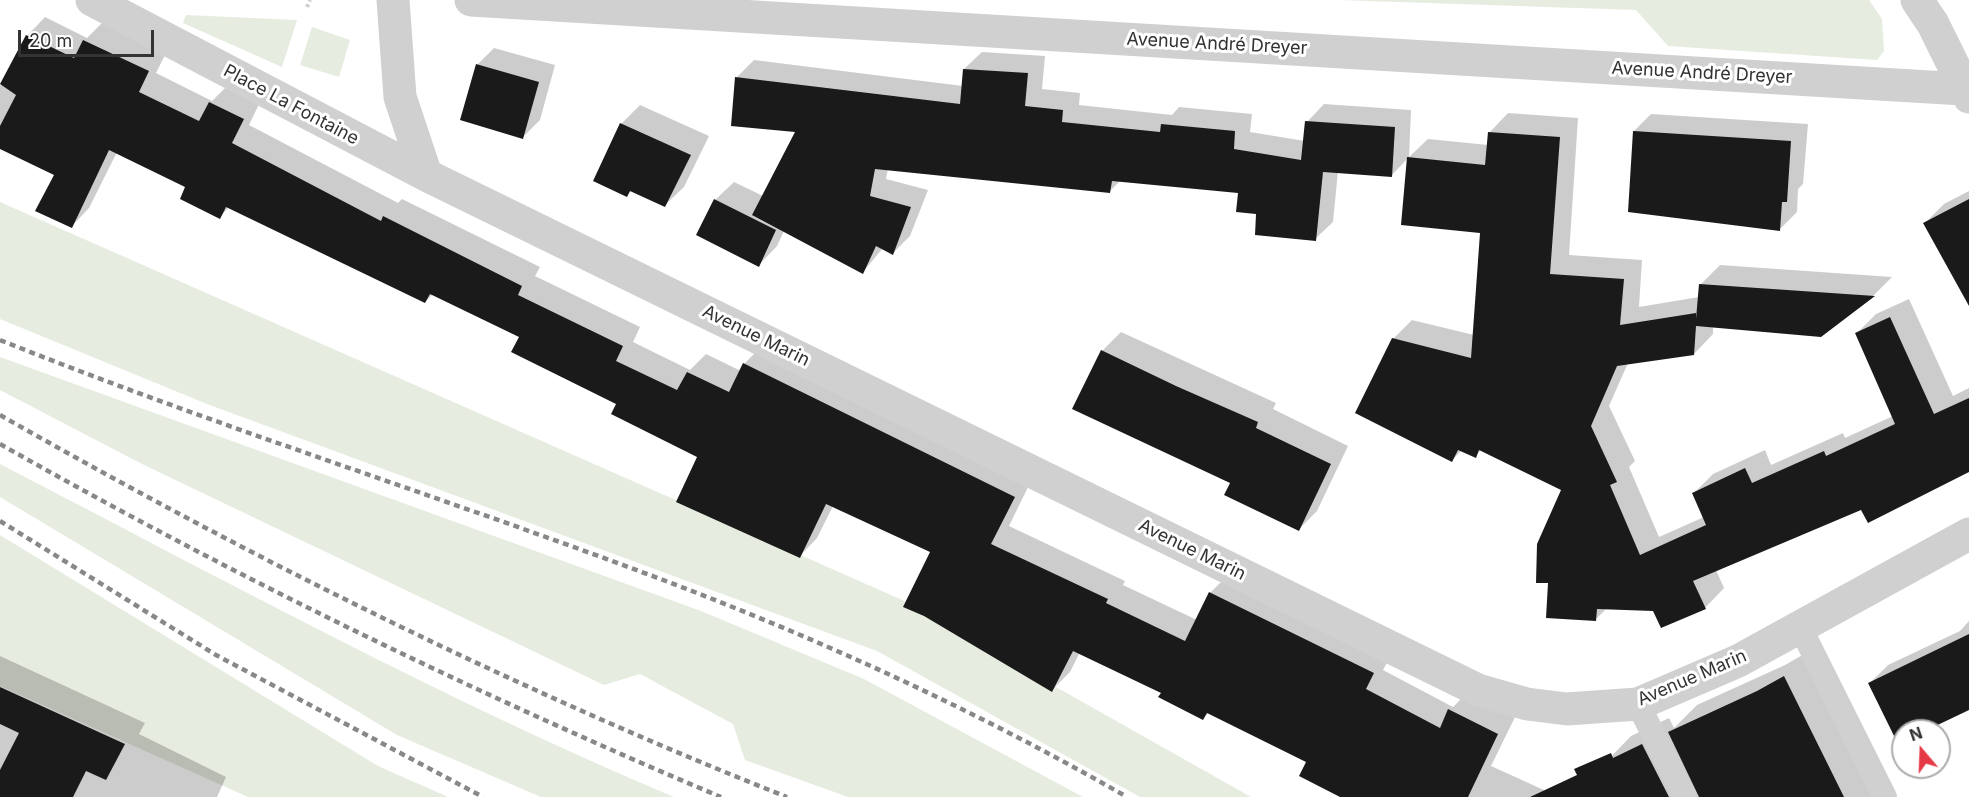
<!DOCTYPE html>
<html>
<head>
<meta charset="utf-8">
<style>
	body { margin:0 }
	#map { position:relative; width:1969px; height:797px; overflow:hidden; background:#fff; font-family:Inter,sans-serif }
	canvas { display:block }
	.north { position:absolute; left:1891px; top:719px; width:60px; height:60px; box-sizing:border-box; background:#fff; border:2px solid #adadad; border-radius:50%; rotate:341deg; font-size:16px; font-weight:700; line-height:24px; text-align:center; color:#333 }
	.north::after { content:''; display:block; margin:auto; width:21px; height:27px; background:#e63946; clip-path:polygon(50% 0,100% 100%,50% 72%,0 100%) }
	.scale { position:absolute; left:18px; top:30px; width:136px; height:27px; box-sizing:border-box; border:3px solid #333; border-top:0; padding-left:8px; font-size:18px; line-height:21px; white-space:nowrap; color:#333; -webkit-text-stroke:4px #fff; paint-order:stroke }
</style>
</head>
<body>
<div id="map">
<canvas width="1969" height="797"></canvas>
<div class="north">N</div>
<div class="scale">20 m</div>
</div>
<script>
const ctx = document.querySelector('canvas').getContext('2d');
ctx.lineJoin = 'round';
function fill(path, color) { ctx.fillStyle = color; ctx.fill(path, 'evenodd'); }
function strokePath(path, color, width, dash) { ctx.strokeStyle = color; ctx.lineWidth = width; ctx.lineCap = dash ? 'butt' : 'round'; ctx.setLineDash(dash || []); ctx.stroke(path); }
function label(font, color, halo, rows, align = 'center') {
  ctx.font = font + ' Inter,sans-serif'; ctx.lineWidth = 6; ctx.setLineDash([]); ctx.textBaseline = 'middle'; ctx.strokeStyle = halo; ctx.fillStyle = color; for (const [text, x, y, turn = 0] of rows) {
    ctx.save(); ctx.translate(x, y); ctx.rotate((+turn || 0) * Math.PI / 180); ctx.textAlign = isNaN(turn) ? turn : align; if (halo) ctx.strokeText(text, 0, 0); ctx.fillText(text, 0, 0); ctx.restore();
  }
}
fill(new Path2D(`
	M1339,0H1869L1882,19L1884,51L1877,60L1668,46L1636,10Z
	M186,15L297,20L282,67L183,23Z
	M312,27L350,40L339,77L300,65Z
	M0,202L900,599L1251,797H1140L877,651L207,404L0,319Z
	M0,357L701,611L864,679L1083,797H848L745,760L733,724L640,674L604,685L142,464L0,390Z
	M0,464C222,579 443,700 674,797H541L397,735L0,497Z
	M0,535L378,766L448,797H248L0,686Z`), '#e6ecdf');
fill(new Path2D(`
	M45,17L87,38L103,22L166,53L156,73L212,101L229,84L261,100L249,125L398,203L402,199L540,267L535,276L640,327L633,342L690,370L706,354L741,371L744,364L762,346L1032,479L1009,526L1125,581L1123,585L1197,620L1210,593L1229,574L1391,655L1383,670L1453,707L1468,692L1516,715L1491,766L1544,790L1541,797H1345L1308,762L1209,712L1203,718L1163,692L1080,652L1070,672L1052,690L932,551L833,506L817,538L799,557L699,456L521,336L433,294L425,302L229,207L220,217L187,187L117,152L89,208L71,227L56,174L0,147V86L27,36Z
	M494,48L555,65L540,120L523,137L477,65Z
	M982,52L1045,56L1042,89L1080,93L1079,105L1172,115L1179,107L1252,114L1250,132L1305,141L1307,122L1324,104L1411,110L1409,157L1428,139L1488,145L1489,133L1508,113L1578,118L1569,255L1642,260L1639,307L1699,297L1700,285L1720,265L1892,277L1874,295L1821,335L1713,326V334L1694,354L1628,363L1609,406L1635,461L1629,467L1659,537L1704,517L1694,493L1713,474L1765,450L1771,465L1843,433L1845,438L1893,416L1857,333L1876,314L1909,299L1953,396L1969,388V470L1862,508L1716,570L1724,588L1705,608H1607L1596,619L1563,490L1482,449L1475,456L1462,450L1452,460L1393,339L1412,320L1474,335L1482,232L1408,158L1392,175L1338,171L1333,222L1315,239L1258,213L1240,191L1121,180L1110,191L888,168L886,179L928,190L910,236L893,253L883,248L863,272L784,231L777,246L759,265L715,200L734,182L763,196L798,131L733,125L737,77L754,60L963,86L964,69Z
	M640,105L709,136L684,187L665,205L632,190L627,195L621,124Z
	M1651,114L1808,124L1803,184L1798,189L1797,212L1780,229L1634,131Z
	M1969,191V271L1925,223L1944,204Z
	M1121,332L1276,403L1273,409L1348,446L1317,511L1298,530L1232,483L1102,351Z
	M1969,621V709L1923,731H1903V740L1870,683L1888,665L1960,631Z
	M1811,650L1884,797H1592L1604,764L1631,736L1669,718L1674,728L1697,705L1785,665Z
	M0,656L145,723L139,734L226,777L217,797H0Z`), '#0003');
fill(new Path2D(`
	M26,35L74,58L83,40L149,71L139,92L199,121L209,102L244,119L232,143L381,221L383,216L522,286L518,295L623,346L616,361L677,390L687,372L729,392L743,363L1015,497L991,544L1108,599L1106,603L1185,641L1209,592L1374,673L1366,689L1440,728L1448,709L1498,734L1468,797H1340L1299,776L1306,762L1207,713L1203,720L1158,697L1161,693L1073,651L1052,692L924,616L903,607L930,552L826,504L800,558L676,502L697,457L611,414L616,404L511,352L519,337L430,294L425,303L226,207L220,219L180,199L185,187L109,150L72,228L35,211L54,175L0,149V126L16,95L0,84Z
	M476,64L539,82L523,139L460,120Z
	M963,69L1028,73L1025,106L1063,110L1062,122L1160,132L1161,124L1235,131L1234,149L1301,160L1305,121L1395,127L1392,177L1323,172L1316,241L1255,235L1256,214L1236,212L1238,193L1112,181L1110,193L875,169L870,196L911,207L893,255L876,246L863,274L752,215L795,132L731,126L735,77L960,104Z
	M620,123L691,155L665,207L630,191L627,197L593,181Z
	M1633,131L1791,141L1787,202H1782L1780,231L1628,212Z
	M1488,132L1560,137L1550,274L1624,279L1620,325L1696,313V319L1699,284L1875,296L1821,337L1696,326L1694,355L1617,366L1591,426L1617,482L1610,485L1640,555L1706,525L1692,493L1745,468L1752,483L1824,451L1826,456L1895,424L1855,333L1890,317L1934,414L1969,398V472L1868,523L1861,510L1693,581L1706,609L1661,628L1653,611L1597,609L1596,621L1546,618L1548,583H1536L1537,544L1561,490L1479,450L1476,458L1458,450L1452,462L1355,413L1392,338L1471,358L1480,233L1401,225L1407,157L1485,165Z
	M714,199L776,230L759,267L696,235Z
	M1969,199V306L1923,223Z
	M1101,350L1176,386L1258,422L1256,428L1331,464L1299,531L1224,495L1230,483L1072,409Z
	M1969,634V710L1925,731H1903V742L1898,744L1868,683Z
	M1784,676L1844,797H1699L1668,732L1757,691Z
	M0,687L125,744L106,780L86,771L73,797H0V770L19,733L0,724Z
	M1642,744L1669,797H1530L1577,775L1574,769L1611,753L1613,758Z`), '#1a1a1a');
strokePath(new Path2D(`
	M307,7L310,0`), '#cdcdcd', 4, [3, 3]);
strokePath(new Path2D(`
	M1800,627L1885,797
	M1638,704L1685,797`), '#d0d0d0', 24);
strokePath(new Path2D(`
	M92,0L426,175L1478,690L1527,704L1567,709L1638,704L1738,661L1969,534
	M393,0L400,97L426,175
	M471,0L1963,89
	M1917,0L1933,24L1969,97`), '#d0d0d0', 33);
strokePath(new Path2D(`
	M0,340C210,424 427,492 639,571C807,633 972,708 1127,797
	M0,415C253,559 516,690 787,797
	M0,444C233,576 474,693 721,797
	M0,521L216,655L483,797`), '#888', 4.5, [6, 4.5]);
label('18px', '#333', '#fff', [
	["Avenue André Dreyer",1217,44,3],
	["Avenue André Dreyer",1702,73,3],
	["Place La Fontaine",291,105,28],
	["Avenue Marin",756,336,26],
	["Avenue Marin",1192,550,26],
	["Avenue Marin",1692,678,-23]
]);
</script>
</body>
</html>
